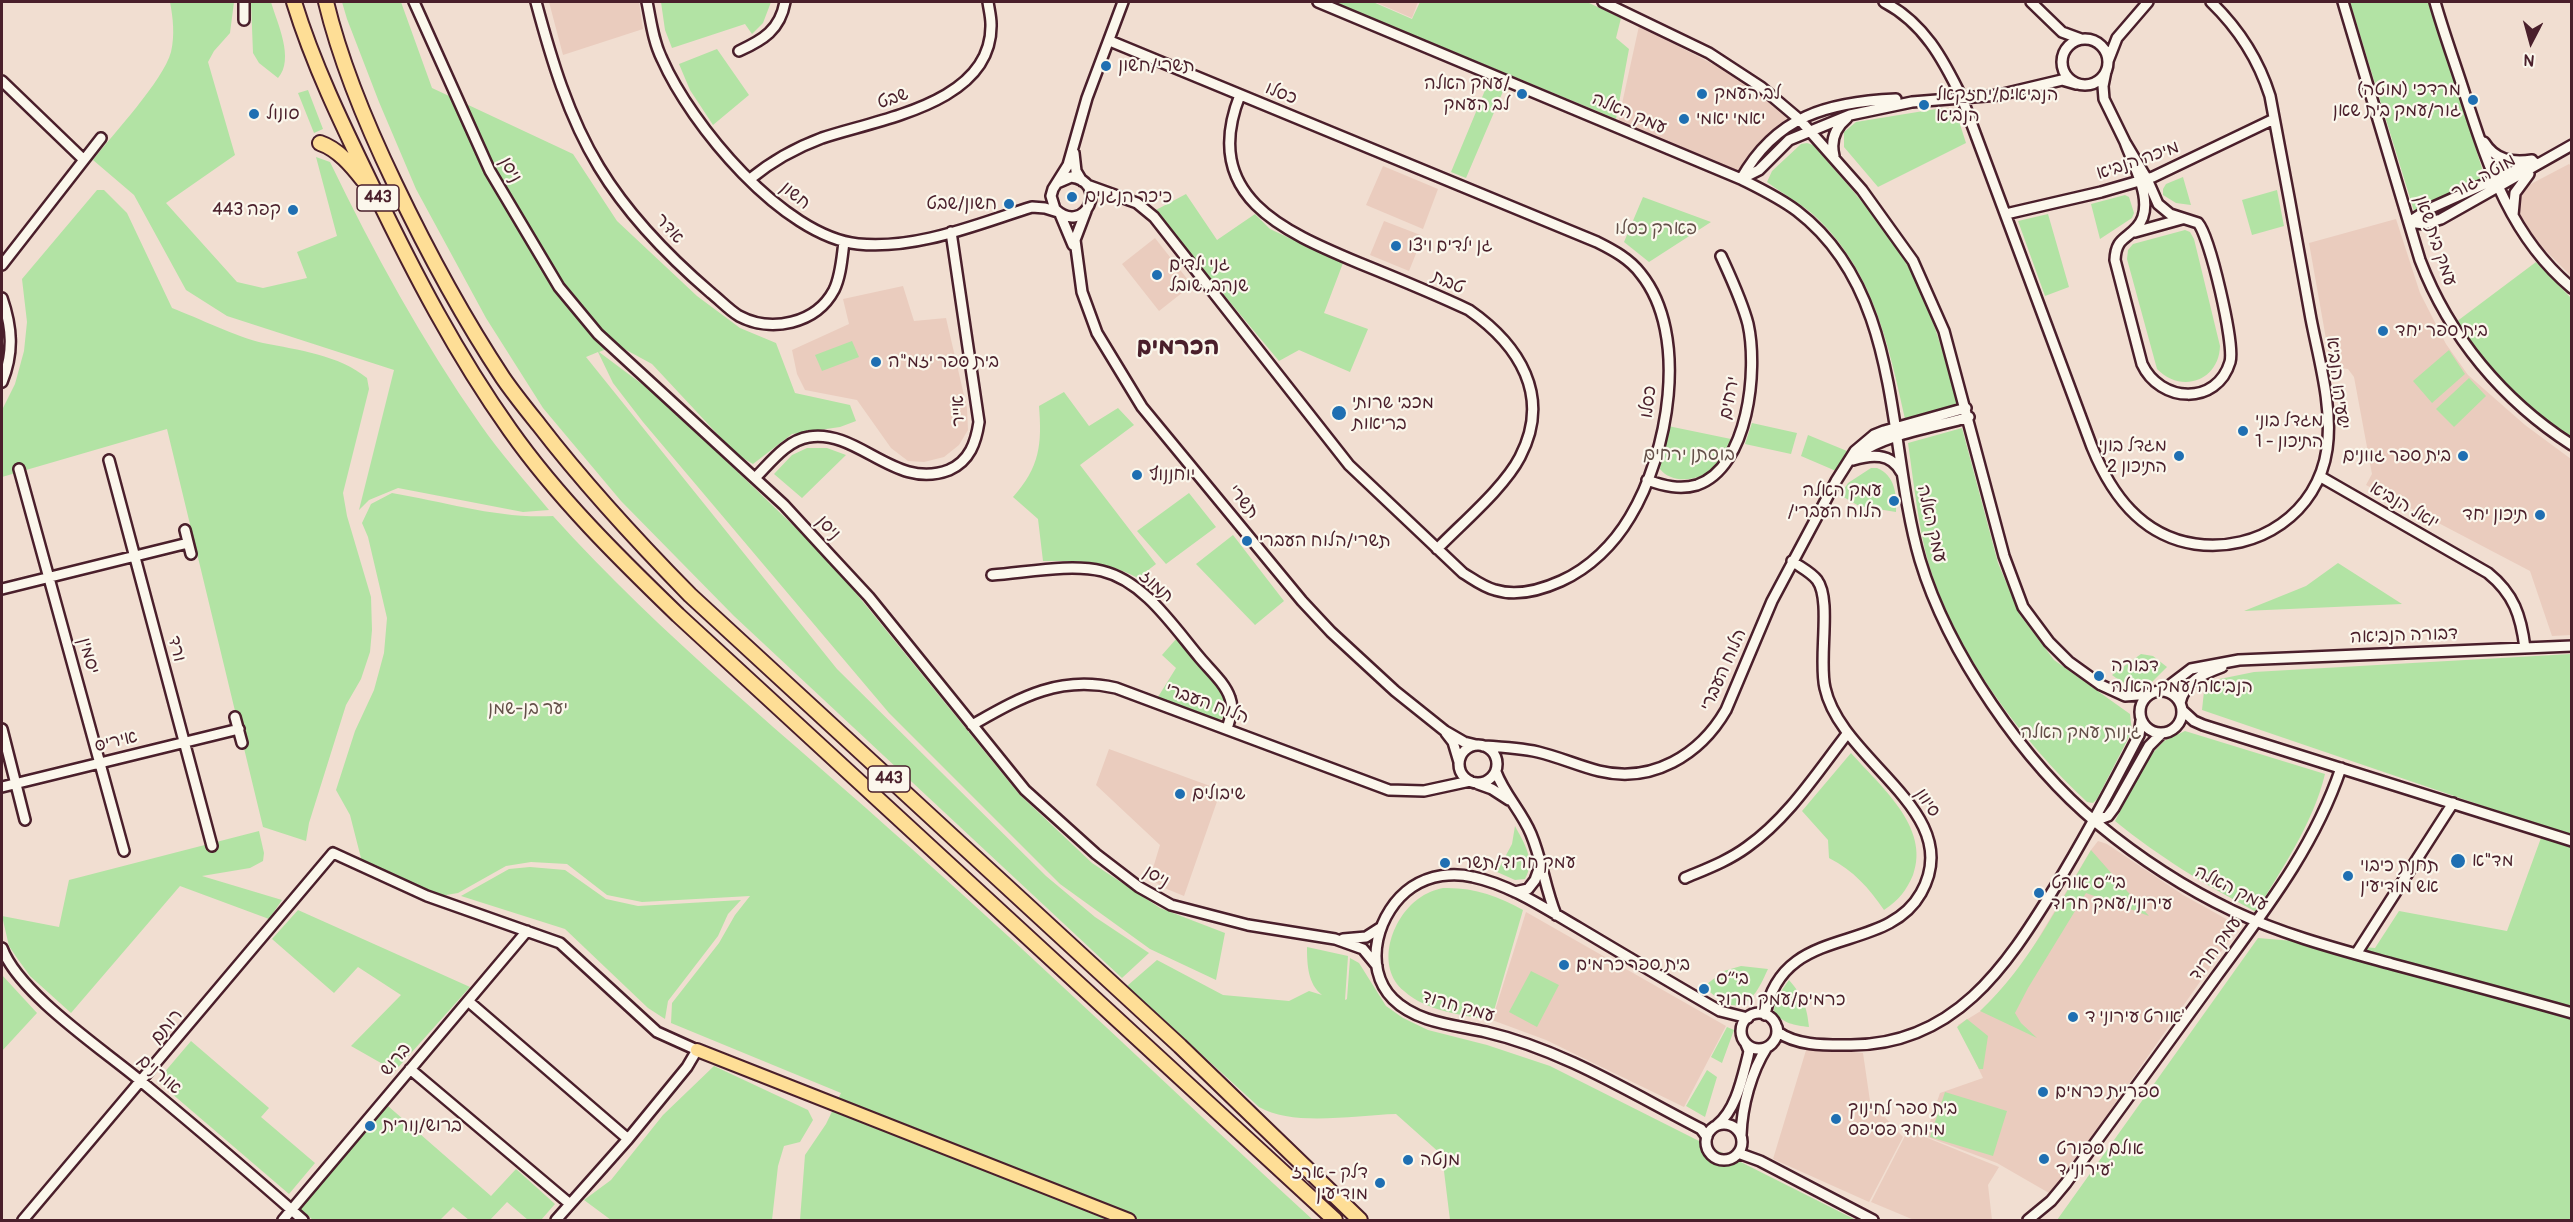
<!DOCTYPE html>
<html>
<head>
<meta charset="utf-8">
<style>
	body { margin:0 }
	#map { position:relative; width:2573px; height:1222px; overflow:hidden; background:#f1ded1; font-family:Pangolin,sans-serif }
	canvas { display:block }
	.frame { position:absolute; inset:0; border:3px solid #4a1f2b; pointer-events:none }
	.north { position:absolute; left:2501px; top:12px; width:60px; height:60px; -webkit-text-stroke:4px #fbf7ec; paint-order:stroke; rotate:186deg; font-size:16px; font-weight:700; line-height:24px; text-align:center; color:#4a1f2b }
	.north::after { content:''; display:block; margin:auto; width:21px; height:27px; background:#4a1f2b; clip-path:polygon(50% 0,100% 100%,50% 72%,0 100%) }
</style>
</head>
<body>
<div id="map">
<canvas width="2573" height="1222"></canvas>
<div class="frame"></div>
<div class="north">N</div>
</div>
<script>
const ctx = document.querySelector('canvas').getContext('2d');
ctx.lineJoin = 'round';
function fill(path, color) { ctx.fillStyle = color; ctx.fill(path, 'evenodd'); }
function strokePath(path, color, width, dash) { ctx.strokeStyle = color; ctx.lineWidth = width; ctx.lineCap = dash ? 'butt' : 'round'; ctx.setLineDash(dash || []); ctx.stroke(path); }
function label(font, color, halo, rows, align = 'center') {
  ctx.font = font + ' Pangolin,"Playpen Sans Hebrew",sans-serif'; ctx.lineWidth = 4.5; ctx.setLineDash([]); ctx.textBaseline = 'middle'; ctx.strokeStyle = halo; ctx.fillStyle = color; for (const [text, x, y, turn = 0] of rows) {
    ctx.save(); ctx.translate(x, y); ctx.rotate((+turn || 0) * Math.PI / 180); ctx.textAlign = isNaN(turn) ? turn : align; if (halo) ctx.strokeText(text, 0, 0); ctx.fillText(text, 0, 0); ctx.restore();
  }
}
fill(new Path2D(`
	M549,2H639L643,29L563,55Z
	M1375,2H1418L1412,18Z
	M1639,26L1738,77L1791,117L1739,171L1618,122Z
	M2569,164L2571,166V276L2531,236L2520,216L2519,200L2527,186Z
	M1383,166L1438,189L1423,229L1366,205Z
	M2396,219L2420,293L2446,344L2468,375L2525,425L2571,459V635L2552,636L2530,571L2366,485L2372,474L2354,377L2348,369L2331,367L2309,243Z
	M1384,221L1423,236L1409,271L1370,255Z
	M1155,238L1192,285L1159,311L1122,264Z
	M903,286L914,321L946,318L967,408L968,430L959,445L944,457L924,462L908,461L891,448L857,400L805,390L797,374L792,350L849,324L843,299Z
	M1109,749L1221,790L1184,896L1162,887L1150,878L1160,845L1096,785Z
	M2098,841L2107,844L2183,895L2239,926L2067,1172L2049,1193L1997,1163L1925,1136L1940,1093L1983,1078L1958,1025L1984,1009L2023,964L2091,850Z
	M1526,912L1726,1026L1684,1107L1546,1040L1492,1020Z
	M1807,1047L1863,1053L1870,1101L1903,1137L1869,1202L1773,1159Z
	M1913,1132L1999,1167L1988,1185L1992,1220H1914L1871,1202L1905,1136Z`), '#eaccbe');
fill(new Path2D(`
	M170,2H234L230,33L214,51L208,62L235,155L166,203L237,282L263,288L307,278L297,252L337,236L316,157L330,162C374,253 422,341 480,424C501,454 526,482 549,510L523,512L398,488L369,500L359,510L394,370L227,316L186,290L134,195L93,160C113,134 163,81 171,52C175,35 173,18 170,2Z
	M251,2H271C277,23 295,59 278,78L259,63L253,53Z
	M342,2H401L432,88L573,154L617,221L697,296L740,328L776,343L795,393L850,405L856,421L840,427L792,434L753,464L736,454L652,364L617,345L599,352L662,399L829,560L1019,794L1092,863L1160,908L1225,933L1216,980L1150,949L1060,884L889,713L643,422L613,383L598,352L586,357L837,669L1046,876L1095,917L1149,953L1122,978L734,616L621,501L543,408L486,318L416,189L379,102L347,19Z
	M661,2H771L763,23L752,34L745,24L672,48L665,30Z
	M1334,2H1373L1412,19L1420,2H1587L1621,18L1616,38L1629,49L1616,119Z
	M2350,2H2430L2485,178L2414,211Z
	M717,49L749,95L713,125L690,90L679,64Z
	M1488,83L1504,89L1466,178L1451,172Z
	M308,90L323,129L314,133L298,93Z
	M1942,108L1951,109L1957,115L1966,143L1878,187L1844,147V132L1856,122Z
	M1807,143L1813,145C1846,183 1881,220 1906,263C1932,307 1944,357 1958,405L1905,419C1889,347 1874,274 1819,220C1804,205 1784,195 1767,182L1772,171L1801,144Z
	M2183,177L2191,205L2176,203L2163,195V189L2166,184Z
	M97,190H104L127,213L172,308C198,318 237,337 263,343C298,350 339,355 367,378L369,389L343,493L347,516L371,597L372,630L370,652L361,679L346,705L309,823L306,841L263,827L167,429L2,477V410L15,384L24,351L27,322L22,279Z
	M2277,190L2284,226L2252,235L2242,200Z
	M1186,194L1217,240L1255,214L1270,229L1343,263L1324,313L1368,329L1350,372L1299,350L1279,361L1154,211Z
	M2125,195L2129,197L2134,213L2132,218L2100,239L2091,204Z
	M1643,197L1711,222L1649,262L1624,242Z
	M2048,214L2069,287L2045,296L2018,221Z
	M2185,230L2190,232L2194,239L2220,346C2219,381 2181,394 2157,369L2127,259L2128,250L2133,244Z
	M2536,262L2571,298V438C2518,404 2490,375 2456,322Z
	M852,341L859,357L822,371L815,355Z
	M2449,350L2465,374L2432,403L2413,381Z
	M2469,378L2486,396L2454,427L2436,409Z
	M1064,392L1089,426L1118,408L1134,425L1080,465L1156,564L1138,578C1104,560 1080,561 1043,561L1038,519L1013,497C1040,467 1042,444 1039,406Z
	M1752,423L1797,433L1791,454L1745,444Z
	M1668,426L1731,439C1727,448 1723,457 1717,465C1705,480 1673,486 1660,469Z
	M1962,428L1998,563L2020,615L2054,660L2130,714L2132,731L2097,799L2093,803L2087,802C2021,740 1956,653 1929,565C1918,526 1914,484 1908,443Z
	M1808,435L1847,451L1836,471L1801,456Z
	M807,448H827L846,455L802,498L774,474L792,455Z
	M1871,468H1877C1895,475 1897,495 1896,512L1859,506L1840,495L1848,483Z
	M392,493C446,502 498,519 553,516C662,637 791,740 912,849C1048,970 1179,1097 1313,1220H800L805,1155L826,1124L841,1093L671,1023L672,1003L719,943L735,915L750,896L642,902L607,895L567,864L531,862L506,866L458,893L440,896L362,862L350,815L336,790L355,731L374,690L384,653L387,618L368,537L362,523L371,504Z
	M1189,493L1216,527L1166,564L1137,531Z
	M1233,535L1284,601L1255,625L1196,564Z
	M2338,563L2402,604L2244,611L2306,586Z
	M1177,638C1190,654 1238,697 1223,718L1217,720L1158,697L1176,668L1162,655Z
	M2141,654L2153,656L2167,667L2150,684C2134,688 2125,685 2112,675Z
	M2571,654V1220H2057L2258,938L2375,948L2399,911L2507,931L2545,827L2202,710L2205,682L2254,672Z
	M2185,731L2325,774C2313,824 2282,868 2256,912C2203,883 2162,859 2115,821L2149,757L2164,741Z
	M1851,753C1879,785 1931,827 1913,875C1906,891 1899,900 1884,910C1869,888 1854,871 1829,858L1828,840L1802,811Z
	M1515,826C1524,843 1536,860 1525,879L1515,880L1497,872L1512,844Z
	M259,831L264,853L263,861L250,868L202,876L282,900L269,919L180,886L71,1013L30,976L17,958L9,946L2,916L59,927L69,880Z
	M2091,850L2149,916L2086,893L2028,988L2015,1013L2021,1023L2037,1038L1980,1011C2029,965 2057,907 2091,850Z
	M530,867L565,870L606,899L638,906L741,900L728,914L718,936L668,1001L665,1019L648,1008L565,929L461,896L509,869Z
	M1443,888C1473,887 1498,896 1523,910L1491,1021C1462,1014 1427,1012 1404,991C1375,967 1391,919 1418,899C1426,893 1434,890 1443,888Z
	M298,910L470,987L395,1071L351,1046L401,995L358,967L334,993L272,939Z
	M1307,947L1348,956L1345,1000L1347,999L1350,958L1359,963L1386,1006L1403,1018L1428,1030L1487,1045L1550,1066L1856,1220H1450L1442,1155L1396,1114C1356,1115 1293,1127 1259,1107L1127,986L1157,960L1223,995L1289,1001L1309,991L1322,995C1308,984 1307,965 1307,947Z
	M1741,966L1768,969C1761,984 1750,1012 1728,1004C1719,1001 1711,992 1703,987L1724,971Z
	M1531,971L1559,985L1537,1027L1509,1012Z
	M2,975L37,1013L2,1051V974Z
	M1789,980C1803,996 1807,1007 1809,1027C1794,1025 1783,1024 1774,1011L1775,1000Z
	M1967,1019L1988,1036L1983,1069H1979L1957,1027Z
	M1727,1027L1734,1030L1722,1063L1711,1057Z
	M191,1041L269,1108L261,1117L315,1163L289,1194L157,1081Z
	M714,1066L808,1110L813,1120L800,1142L784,1146L778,1166L772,1220H611L584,1200L611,1180L663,1115Z
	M1707,1070L1717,1077L1705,1117L1686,1106Z
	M1945,1092L2007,1111L1993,1156L1930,1137Z
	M388,1106L491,1196L516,1169L555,1204L541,1220H528L507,1202L490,1220H469L453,1207L440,1220H313L298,1207Z`), '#b2e3a4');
const minor = new Path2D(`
	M414,2L490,171L559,287L598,334L784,505L830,555L869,597L1025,790L1096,854L1139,887L1171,905L1248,925L1335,939L1363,949L1377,966
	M536,2C551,58 568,116 599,167C628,215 669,257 711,293C720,300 729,310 739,316C771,333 816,324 834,290C841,276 842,257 844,242
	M647,2C651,21 653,41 662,59C691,125 783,236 858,244C917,250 977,224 1032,207L1045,208L1058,212
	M1318,2L1741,179C1761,189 1780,198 1797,211C1904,293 1886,444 1920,560C1948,653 2024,763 2098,824C2139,858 2185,888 2233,911C2284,935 2338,949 2392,964C2452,980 2512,996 2572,1013
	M1603,2L1709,53L1761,87L1800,120L1862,190L1913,261L1944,331L2004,556L2023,607L2049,642L2069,662L2101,685L2125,696L2150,694
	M1884,2C1924,23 1943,59 1962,98L2092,447C2111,494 2141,536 2195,544C2258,553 2318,513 2327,449C2333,407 2319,360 2311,319C2298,245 2284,170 2270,96C2258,58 2239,29 2211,2
	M2031,2L2062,32L2081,39
	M2343,2L2420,260C2449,336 2503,401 2572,445
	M2435,2C2444,34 2456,66 2466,98C2489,169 2512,238 2572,288
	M244,20V2
	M2062 62a23 23 0 1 1 46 0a23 23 0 1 1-46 0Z
	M739,51C763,40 780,30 785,2
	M2108,61L2117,38L2148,2
	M2106,71L2103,86L2104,99L2125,142L2147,179L2158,204L2170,214L2198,223C2210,237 2235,344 2230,362C2217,406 2160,403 2142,364L2115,260C2116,238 2126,240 2137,227C2157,205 2133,165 2125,142
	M2,81L83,159
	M1240,95C1200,196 1283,231 1359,263C1396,278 1433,293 1469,310C1519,345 1552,396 1520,457C1504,488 1462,523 1437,549
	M2484,142C2495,160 2512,163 2532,160
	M1074,153L1076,171L1082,181
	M1834,156C1830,140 1835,128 1847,118
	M750,179C772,161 795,148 822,138C878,119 993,104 991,24C991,17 989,9 988,2
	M1741,179L1759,170L1789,140L1850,115L1912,102L1999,95L2062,80L2076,84
	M1741,179C1776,116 1828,102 1896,99
	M1057,183L1071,177C1110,182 1085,237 1055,209L1051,196L1053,189L1068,165L1087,98L1123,2
	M1087,185L1137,203L1154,217L1349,465L1463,573C1473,579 1483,587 1495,590C1517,597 1541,590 1561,581C1590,568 1614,544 1630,517C1668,455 1690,335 1641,274C1630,259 1613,250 1597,242L1110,41
	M1086,211L1075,240L1082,292L1097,333L1142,407L1302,601L1331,632L1395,691L1445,731L1464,742L1476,745
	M1060,214L1073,245
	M2006,214L2101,192L2153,177L2274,119
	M2513,215L2515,193L2529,174
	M2409,222L2424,224L2441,219L2572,145
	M2409,222L2429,209L2534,162
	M2135,232L2182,219
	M2,265L101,138
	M2,298C12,327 14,353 2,382
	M1857,455C1884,434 1936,427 1969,417
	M109,460L212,846
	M1853,460C1872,454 1891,453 1901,472
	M19,469L124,851
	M2321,477L2488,573C2514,594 2521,616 2525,648
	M755,478C770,463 787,440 809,437C859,429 895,491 949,470C970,461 976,442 979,422L951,232
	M1647,480C1664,486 1680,490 1697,485C1749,467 1758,369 1748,324C1742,301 1731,278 1721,256
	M185,530L191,554
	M992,575C1024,573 1070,563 1102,571C1144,581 1173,626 1200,658C1210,670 1225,683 1230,698C1234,709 1230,718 1227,729
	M2,589L188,543
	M2140 712a21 21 0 1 1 42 0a21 21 0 1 1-42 0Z
	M2158,691L2166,688L2191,669L2239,660L2572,646
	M2180,703C2185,681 2203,674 2222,667
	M2182,710L2194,721L2203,725L2572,841
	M235,717L242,743
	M972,725C1020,698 1058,675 1116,688L1389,790L1424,791L1470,781
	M2,729L25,820
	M1446,733L1453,742L1459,762
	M1459 764a19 19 0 1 1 38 0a19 19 0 1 1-38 0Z
	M1483,746C1501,747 1520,748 1538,752C1559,757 1579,766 1599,771C1652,784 1700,755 1726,710L1772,601L1836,481L1855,451L1874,435L1884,431L1966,408
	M1496,772C1504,794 1522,812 1531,834C1542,860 1545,888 1556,915
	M1478,784L1492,789L1509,800
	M2,787L239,729
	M2094,821L2108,816L2114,808L2149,746L2161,734
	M1685,878C1706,869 1728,861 1747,847C1788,818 1816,774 1847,734
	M1515,892L1528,889L1535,880L1540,866
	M1343,939L1366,937L1380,928
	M2,948C19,994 104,1050 143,1083C197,1128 251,1174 303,1220
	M2356,954L2453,803
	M468,1001L628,1139
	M1741 1031a18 18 0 1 1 36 0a18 18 0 1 1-36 0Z
	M1765,1015C1782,921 1885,957 1921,893C1967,812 1841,762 1825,688C1818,659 1832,600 1817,580C1811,572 1800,567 1792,561
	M1777,1027L1778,1032C1797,1046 1826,1045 1849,1045C1954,1046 2006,967 2055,887C2085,838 2112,787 2139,735L2141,721
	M410,1069L570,1204
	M1706 1142a18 18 0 1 1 36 0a18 18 0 1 1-36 0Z
	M1717,1125C1736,1110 1742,1079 1748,1056L1749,1051L1746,1044
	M1741,1135C1742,1106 1751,1072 1767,1047
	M1707,1137L1701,1129C1631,1093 1563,1050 1486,1032C1455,1025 1417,1023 1393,999C1361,967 1378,910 1412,887C1430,875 1453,872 1473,877C1511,885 1546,909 1579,928C1626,956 1673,984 1720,1011L1748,1018
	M1738,1153L1760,1161L1873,1220
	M23,1220L333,853L427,896L560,943L657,1032L697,1050L687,1067L628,1139L556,1220
	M283,1220L527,931
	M2028,1220L2051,1201L2066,1183C2116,1115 2166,1046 2216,977C2265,910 2314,848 2341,768`);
const major = new Path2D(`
	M697,1050L1129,1220`);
const highway = new Path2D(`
	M294,2C314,67 344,128 374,190C414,273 456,354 510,430C558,498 618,557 678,615L1335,1220
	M326,2C341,64 367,126 395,184C427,251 462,316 503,378C514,394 527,410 539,425C586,486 636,540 690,595L1180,1046L1360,1220
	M320,143C338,149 352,166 363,180`);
strokePath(minor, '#4a1f2b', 14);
strokePath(major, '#4a1f2b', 16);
strokePath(highway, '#4a1f2b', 18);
strokePath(minor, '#fbf7ec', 9);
strokePath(major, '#fede96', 12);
strokePath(highway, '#fede96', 14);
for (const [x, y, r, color] of [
	[1106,66,6,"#1f6fb2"],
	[1522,94,6,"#1f6fb2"],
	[1702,94,6,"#1f6fb2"],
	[2473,100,6,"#1f6fb2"],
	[1924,105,6,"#1f6fb2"],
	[254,114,6,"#1f6fb2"],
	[1684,119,6,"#1f6fb2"],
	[1072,197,6,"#1f6fb2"],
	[1009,204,6,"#1f6fb2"],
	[293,210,6,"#1f6fb2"],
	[1396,246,6,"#1f6fb2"],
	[1157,275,6,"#1f6fb2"],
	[2383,331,6,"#1f6fb2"],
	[876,362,6,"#1f6fb2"],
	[1339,413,8,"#1f6fb2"],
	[2243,431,6,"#1f6fb2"],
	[2179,456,6,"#1f6fb2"],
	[2463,456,6,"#1f6fb2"],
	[1137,475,6,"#1f6fb2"],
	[1894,501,6,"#1f6fb2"],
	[2540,515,6,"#1f6fb2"],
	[1247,541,6,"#1f6fb2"],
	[2099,676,6,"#1f6fb2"],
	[1180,794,6,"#1f6fb2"],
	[2458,861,8,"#1f6fb2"],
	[1445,863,6,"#1f6fb2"],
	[2348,876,6,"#1f6fb2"],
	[2039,893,6,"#1f6fb2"],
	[1564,965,6,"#1f6fb2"],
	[1704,989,6,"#1f6fb2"],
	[2073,1017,6,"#1f6fb2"],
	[2043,1092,6,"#1f6fb2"],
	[1836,1119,6,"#1f6fb2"],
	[370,1126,6,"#1f6fb2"],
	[2044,1159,6,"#1f6fb2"],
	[1408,1160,6,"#1f6fb2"],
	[1380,1183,6,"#1f6fb2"]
]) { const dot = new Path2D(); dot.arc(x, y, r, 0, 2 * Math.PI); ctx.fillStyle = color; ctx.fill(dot); strokePath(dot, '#fbf7ec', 2); }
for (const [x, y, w] of [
	[378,198,42],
	[889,779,42]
]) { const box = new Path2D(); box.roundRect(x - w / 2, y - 13, w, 26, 4.5); ctx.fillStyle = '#fbf7ec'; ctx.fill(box); strokePath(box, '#4a1f2b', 1.5); }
label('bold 16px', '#4a1f2b', null, [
	["443",378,198],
	["443",889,779]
]);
label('18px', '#4a1f2b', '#fbf7ec', [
	["תשרי/חשון",1118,66],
	["עמק האלה/",1510,84,"right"],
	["לב העמק",1510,105,"right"],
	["מרדכי (מוטה)",2461,90,"right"],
	["גור/עמק בית שאן",2461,111,"right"],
	["לב העמק",1714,94],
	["הנביאים/יחזקאל",1936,95],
	["הנביא",1936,116],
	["סונול",266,114],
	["יאמי יאמי",1696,119],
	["כיכר הנגנים",1084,197],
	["חשון/שבט",997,204,"right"],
	["קפה 443",281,210,"right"],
	["גן ילדים ויצו",1408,246],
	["גני ילדים",1169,265],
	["שנהב, שובל",1169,286],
	["בית ספר יחד",2395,331],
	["בית ספר יזמ\"ה",888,362],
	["מכבי שרותי",1352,403],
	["בריאות",1352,424],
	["מגדל בוני",2255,421],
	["התיכון - 1",2255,442],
	["מגדל בוני",2167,446,"right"],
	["התיכון 2",2167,467,"right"],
	["בית ספר גוונים",2451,456,"right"],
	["יוחננוף",1149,475],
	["עמק האלה",1882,491,"right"],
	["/הלוח העברי",1882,512,"right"],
	["תיכון יחד",2528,515,"right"],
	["תשרי/הלוח העברי",1259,541],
	["דבורה",2111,666],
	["הנביאה/עמק האלה",2111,687],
	["שיבולים",1192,794],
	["מד\"א",2472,861],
	["עמק חרוד/תשרי",1457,863],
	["תחנת כיבוי",2360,866],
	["אש מודיעין",2360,887],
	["בי״ס אורט",2051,883],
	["עירוני/עמק חרוד",2051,904],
	["בית ספר כרמים",1576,965],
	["בי״ס",1716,979],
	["כרמים/עמק חרוד",1716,1000],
	["אורט עירוני ד'",2085,1017],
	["ספריית כרמים",2055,1092],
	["בית ספר לחינוך",1848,1109],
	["מיוחד פסיפס",1848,1130],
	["ברוש/נורית",382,1126],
	["אולם ספורט",2056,1149],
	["עירוני ד'",2056,1170],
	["מנטה",1420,1160],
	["דלק - ארז",1368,1173,"right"],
	["מודיעין",1368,1194,"right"]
], 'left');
label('18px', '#4a1f2b', '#fbf7ec', [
	["כסלו",1281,94,22],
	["שבט",893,99,-19],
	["עמק האלה",1629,114,23],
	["מיכה הנביא",2138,161,-19],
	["ניסן",510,170,61],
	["מוטה גור",2484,177,-30],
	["חשון",795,196,40],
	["אדר",669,229,48],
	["עמק בית שאן",2435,241,71],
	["טבת",1448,283,24],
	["ישעיהו הנביא",2337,383,83],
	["ירחים",1730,398,-79],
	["כסלו",1649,402,-82],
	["אייר",959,411,-92],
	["תשרי",1243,502,51],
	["יואל הנביא",2404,506,30],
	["עמק האלה",1931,524,77],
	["ניסן",828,528,47],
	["תמוז",1156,587,42],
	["דבורה הנביאה",2404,636,-2],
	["ורד",176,649,75],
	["יסמין",88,656,74],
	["הלוח העברי",1724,670,-66],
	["הלוח העברי",1207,704,20],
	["איריס",116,742,-14],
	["סיוון",1927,803,56],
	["ניסן",1156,877,31],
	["עמק האלה",2231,889,27],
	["עמק חרוד",2216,949,-54],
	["עמק חרוד",1458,1007,16],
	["רותם",167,1027,-50],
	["ברוש",396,1060,-50],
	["אורנים",159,1075,40]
]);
label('18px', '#645049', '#fbf7ec', [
	["פארק כסלו",1656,229],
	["בוסתן ירחים",1689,455],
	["יער בן-שמן",528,709],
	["גינות עמק האלה",2081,733]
]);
label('bold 24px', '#4a1f2b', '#fbf7ec', [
	["הכרמים",1178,348]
]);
</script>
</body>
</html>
